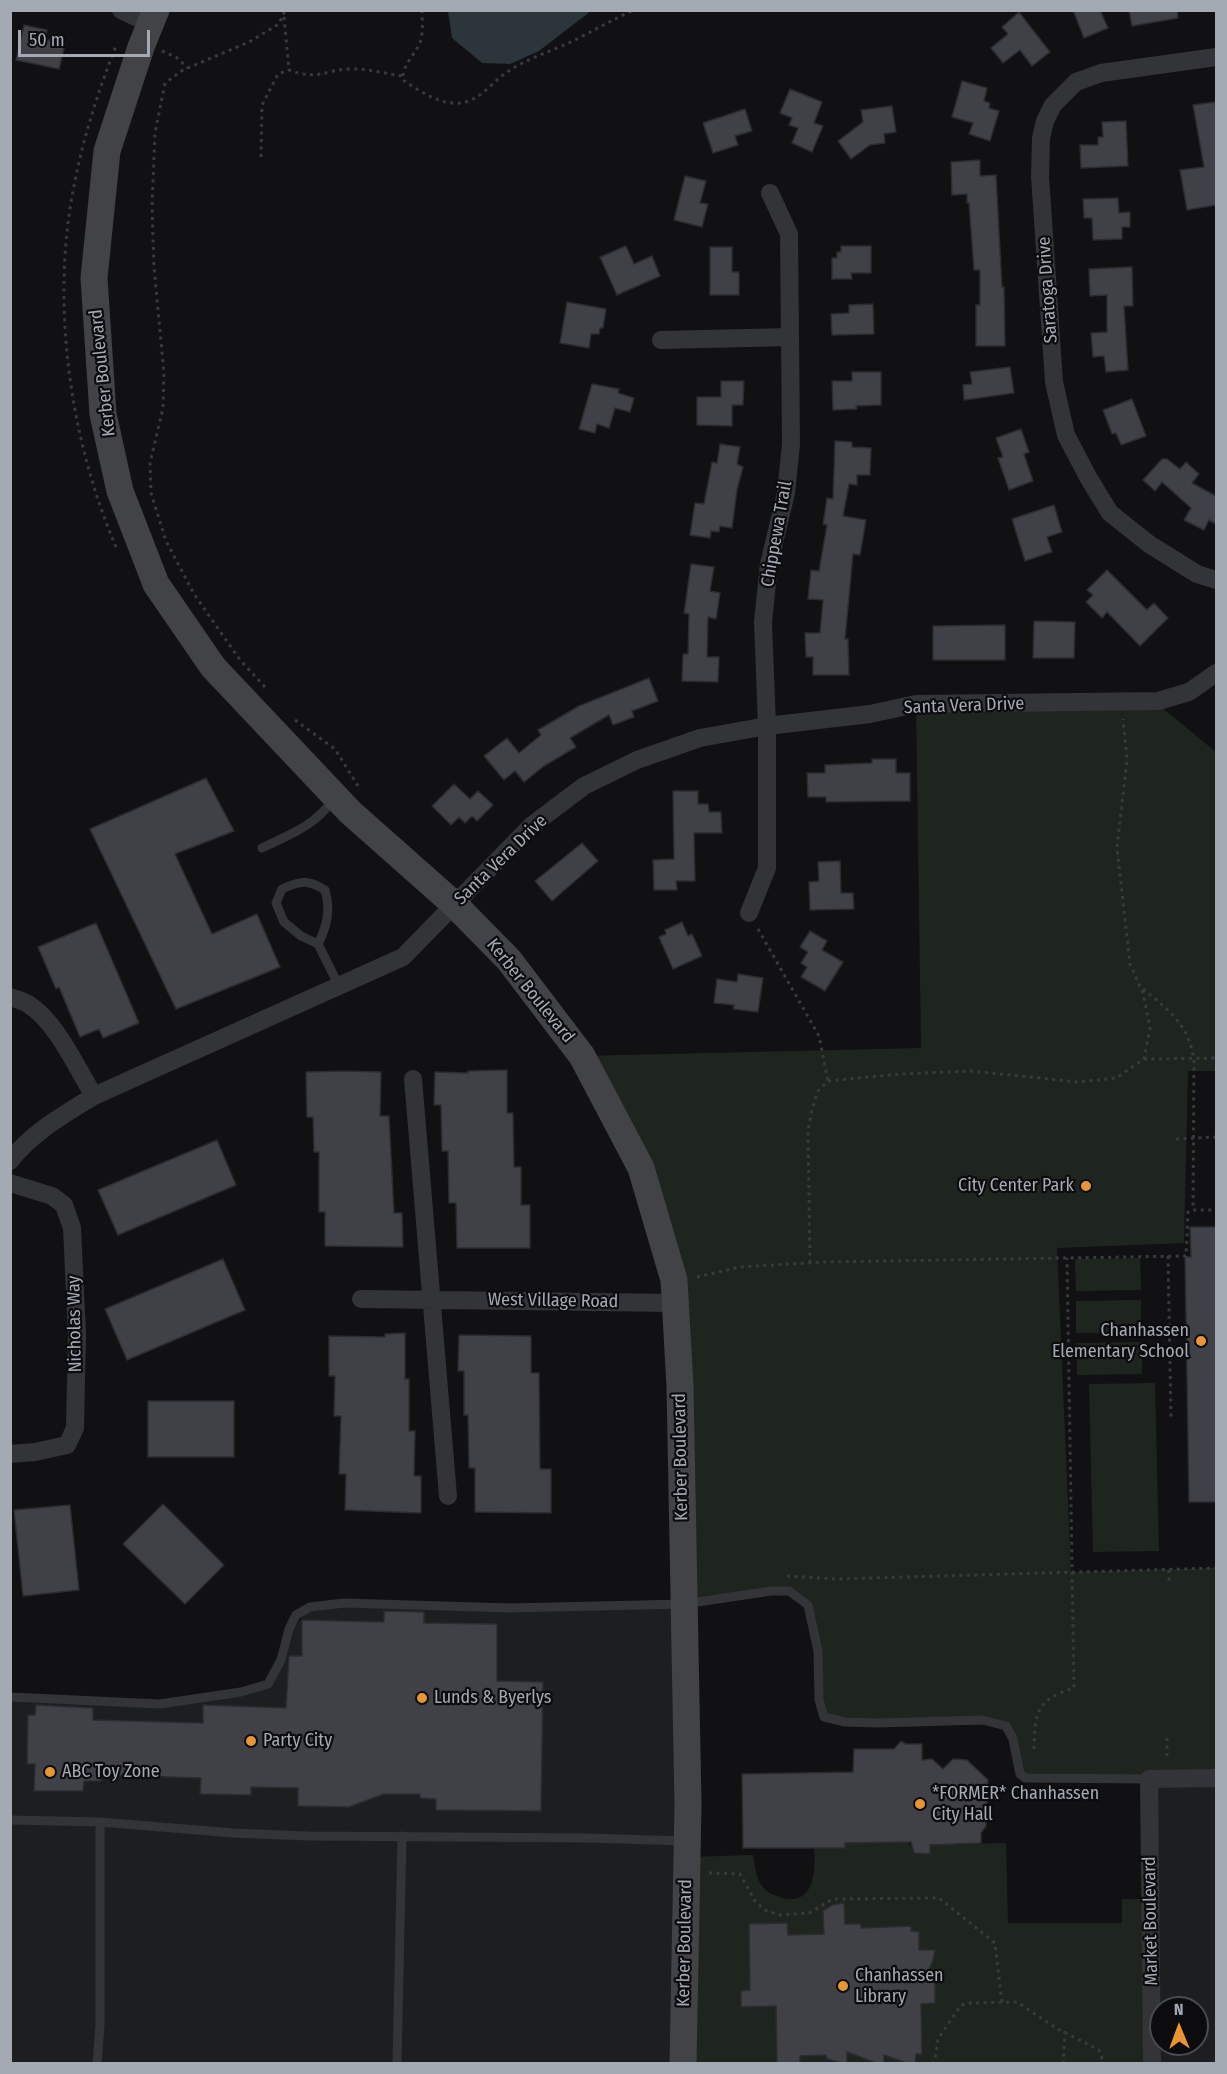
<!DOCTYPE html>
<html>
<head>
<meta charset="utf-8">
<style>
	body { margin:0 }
	#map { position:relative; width:1227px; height:2074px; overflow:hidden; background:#111113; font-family:"Fira Sans Condensed",sans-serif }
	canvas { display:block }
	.frame { position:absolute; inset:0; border:12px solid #a3aab3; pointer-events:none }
	.north { position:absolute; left:1149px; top:1996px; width:60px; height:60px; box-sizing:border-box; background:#0c0c0e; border:2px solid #484b50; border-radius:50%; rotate:359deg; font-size:16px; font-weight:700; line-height:24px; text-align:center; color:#a3aab3 }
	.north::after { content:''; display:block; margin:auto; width:21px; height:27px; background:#e89633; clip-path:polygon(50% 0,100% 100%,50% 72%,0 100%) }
	.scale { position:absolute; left:18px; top:30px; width:132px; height:27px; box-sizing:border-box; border:3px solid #a3aab3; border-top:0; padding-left:8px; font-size:18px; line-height:21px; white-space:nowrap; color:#a3aab3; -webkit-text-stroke:4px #0c0c0e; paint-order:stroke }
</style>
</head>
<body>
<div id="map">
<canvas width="1227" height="2074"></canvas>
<div class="frame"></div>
<div class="north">N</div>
<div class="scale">50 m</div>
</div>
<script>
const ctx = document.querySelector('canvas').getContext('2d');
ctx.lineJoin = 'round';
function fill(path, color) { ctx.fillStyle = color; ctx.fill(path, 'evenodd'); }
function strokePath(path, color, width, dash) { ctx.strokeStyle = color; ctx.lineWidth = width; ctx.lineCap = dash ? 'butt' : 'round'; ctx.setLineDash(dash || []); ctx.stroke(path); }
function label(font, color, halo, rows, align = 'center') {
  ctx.font = font + ' "Fira Sans Condensed",sans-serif'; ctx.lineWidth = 4.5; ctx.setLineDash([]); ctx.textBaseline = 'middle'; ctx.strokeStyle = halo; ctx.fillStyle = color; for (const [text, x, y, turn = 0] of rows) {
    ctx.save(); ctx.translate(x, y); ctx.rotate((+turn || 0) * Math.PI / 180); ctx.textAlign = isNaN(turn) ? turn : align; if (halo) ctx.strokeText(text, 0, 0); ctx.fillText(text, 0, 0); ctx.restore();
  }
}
fill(new Path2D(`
	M684,1604L682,2063L11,2064V1698L160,1704L267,1684L289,1634L310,1607L521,1610Z
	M1149,1779H1216V2063H1151ZM1161,2008H1197V2044H1161Z`), '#1d1e20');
fill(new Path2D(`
	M1154,701L1216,752V1071H1188L1184,1243L1057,1248L1071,1572L1216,1568V1778L1020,1774L1006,1726L983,1720L845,1722L824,1717L808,1605L789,1591L684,1604L675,1303L641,1168L582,1056L921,1048L916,704Z
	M1140,1258L1141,1290L1076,1291L1075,1259Z
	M1141,1300V1332L1076,1333V1301Z
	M1142,1342V1374L1077,1375V1343Z
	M1155,1383L1159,1551L1093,1552L1089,1384Z
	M908,1842L915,1853L930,1854V1845L1006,1843L1008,1923H1122V1899H1151L1152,2063L683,2064L687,1857L753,1855C755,1866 756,1879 763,1887C767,1893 776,1896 783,1898C815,1906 816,1868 814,1848L845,1843Z`), '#1e251e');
fill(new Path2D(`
	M448,11V10L591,11L539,51L510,64L482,63L452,38Z`), '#2b353a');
const building = new Path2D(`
	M1073,10H1100L1108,28L1084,38Z
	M1129,10H1177L1178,18L1132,26Z
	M1019,12L1050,52L1032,66L1020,50L1003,63L991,48L1008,34L1002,27Z
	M24,25L47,30L45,39L65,44L59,69L16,60Z
	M962,81L987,88L984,101L990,103L989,108L999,111L990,141L969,134L973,123L952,117Z
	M790,89L822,102L814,123L823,126L812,152L792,143L798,128L789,125L792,118L780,113Z
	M1215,102L1216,111V205L1187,210L1180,170L1204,167L1193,105Z
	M892,106L896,132L884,134L885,143L870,145L851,159L838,141L863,122L861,110Z
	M745,109L752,131L735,136L738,145L713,153L703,123Z
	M1126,121L1128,166L1081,168L1080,145H1098V137H1103L1102,122Z
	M980,160V176L996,175L1002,287H1004L1005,346H976V305H980V270H974L969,203H967V194L952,195L951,162Z
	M685,176L706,181L700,203L708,204L702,227L674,220Z
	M1118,198L1119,213L1130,212V227H1122V239L1093,240L1092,218H1084L1083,199Z
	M626,246L634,264L652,256L660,276L617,295L600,257Z
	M841,246H871V273H851L852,279H832V258H837V252H841Z
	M710,247H732V272H739V295H710Z
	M1132,267L1133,306H1124L1128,370L1106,372L1104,356L1093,357L1091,333L1107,332V295L1090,296L1089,269Z
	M567,302L606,309L603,328H600L599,334H591L589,348L560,343Z
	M873,304L874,334L832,335L831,314L849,313V305Z
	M1010,367L1014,393L964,400L963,385L972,384L970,372Z
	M852,372H881V405L856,406L857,409L833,410L832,381H852Z
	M721,381H744L743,405H732V426L697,425V397H721Z
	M592,384L619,389L618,393L634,398L630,412L615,408L609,428L597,424L595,433L579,429Z
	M1132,399L1146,436L1121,445L1116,433L1112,434L1103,410Z
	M1021,429L1029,452L1024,454L1033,481L1009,490L998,458L1003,457L996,438Z
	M835,441L852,442V447L871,448L870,475H857V485L849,484L843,516L866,520L860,555L853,554L845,639H848L849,675H813V657H806L805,633H820L823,600L808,599L811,570L819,571L827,525L823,524L827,498L833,499Z
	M720,444L740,447L737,464L743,467L737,490L732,528L720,526L719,532L711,531L710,538L690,535L695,503L704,504L712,462L717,463Z
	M1162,459H1167L1180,469L1186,462L1199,474L1192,483L1216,496V524L1209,520L1204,530L1184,520L1191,508L1162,482L1155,491L1143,480Z
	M1054,505L1062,532L1047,537L1052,552L1025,561L1012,519Z
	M691,564L714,567L710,591L720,593L716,619L708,617L707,657H719L718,682L682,681L683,654H688L689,614L684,613Z
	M1107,570L1147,610L1154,603L1168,618L1140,646L1107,612L1102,618L1086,602L1093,595L1087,590Z
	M1034,621L1075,622L1074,658H1033Z
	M1005,625V660H933V626Z
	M649,678L658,701L632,711L634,717L613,725L609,715L570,738L576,747L544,766L524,782L515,771L504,780L484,756L507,738L519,753L541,735L538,730L579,706Z
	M872,759H896V773H910V801L826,802V797H808L807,773H825V765L872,763Z
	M206,778L234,831L175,854L212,934L257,914L280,967L176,1009L90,829Z
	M454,784L470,799L478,791L493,805L477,821L472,816L465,823L459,817L451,825L432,806Z
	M673,791H698V804H708L709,812H721L722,833H694L695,881H676L677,890H654L653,860L674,859Z
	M582,843L598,861L552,901L535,881Z
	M840,861L841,893H853L854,909L810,910L809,882L819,881L818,862Z
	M682,922L688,936L692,934L702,956L673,969L659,937L666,934L665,930Z
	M96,923L139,1023L103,1038L99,1029L80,1037L59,987L56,989L38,947Z
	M810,931L827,941L822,950L843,962L825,991L801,977L807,967L801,963L808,952L800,947Z
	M738,974L763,978L758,1012L733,1009L734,1005L714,1003L717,979L737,982Z
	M507,1070V1113H513L514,1167H521V1205H530V1248H457L456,1203H449L448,1151H442L441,1105H434L435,1072L468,1073V1071Z
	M344,1071L381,1072L380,1116H389L394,1213H402L403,1247L325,1246V1212H319V1152H314L313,1117H307L306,1072Z
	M217,1140L236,1185L118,1235L98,1190Z
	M1190,1227H1216V1502H1189L1185,1257H1191Z
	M223,1259L245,1310L127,1360L105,1309Z
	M405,1333V1379H409V1431H415L414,1476H421V1513L345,1510L346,1474H339L341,1416H334L335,1376H329V1336L385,1337V1334Z
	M459,1335L531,1336V1373H539L540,1469H551V1513L475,1512V1468H469L468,1415H464V1371H458Z
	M148,1401H234V1457H148Z
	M163,1504L224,1565L185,1604L123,1544Z
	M70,1505L79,1590L23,1596L14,1510Z
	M384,1611L424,1612V1623L497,1624V1681L543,1682L541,1811L436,1810V1799L420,1798V1794H384L349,1807L298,1806V1788L251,1787V1795L200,1794L201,1778L102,1775L101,1781H84L83,1791H34L35,1764H27L28,1715H35L36,1705L93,1708V1720L203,1723V1705L286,1708L289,1656H302V1620L384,1622Z
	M901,1741L906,1744H922V1760L932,1759L943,1769L953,1759L967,1760L988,1780L986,1826L981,1833V1843L930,1845V1854L914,1853L911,1842L845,1843V1848H743L742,1774L853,1772L854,1749H894Z
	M844,1903L845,1924H861V1928L911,1926V1931L919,1932V1950H935L933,1960L924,1982H935V2003L921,2004L922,2054H916L915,2064H909L884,2055V2064H879L847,2052V2064L827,2059L826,2055L800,2056V2064H777L776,2006L741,2007V1991L750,1990L749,1924L787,1923L788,1935L824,1934L823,1911L832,1905Z`);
fill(building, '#404146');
strokePath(building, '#2b2c2f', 1.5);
strokePath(new Path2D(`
	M422,10C422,22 424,34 419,45C413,57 402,66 403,80C416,89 436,102 452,103C474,106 488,87 503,75C524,59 553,51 577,39C596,29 614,19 634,10
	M284,17L289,70
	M162,51L176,57L188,68
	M261,157L262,105L278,74L289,70C319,81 323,70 350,69C368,68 385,74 403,76
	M116,547C69,437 50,299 75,181C84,135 99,89 116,46
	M265,687L240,660L194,594L166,541L151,493L150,463L163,408L164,374L154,267L152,206L155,133L165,83L183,70L249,42L279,24L285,10
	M295,720L335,749L358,786
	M758,929L819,1036L828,1081
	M1143,989C1170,1011 1187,1023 1194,1059L1193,1210
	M1144,1059L1216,1058
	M1176,1139L1216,1137
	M1168,1256L1171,1420
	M810,1263L808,1130L812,1109L818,1091L828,1081L900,1074L971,1071L1078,1082L1116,1078L1144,1059L1150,1028L1143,993L1130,964L1117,848L1127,760L1123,719
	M697,1277L740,1267L823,1262L1186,1256L1188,1212L1193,1210H1216
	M1169,1570V1582
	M787,1576L837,1579L1216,1568
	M1167,1738V1758
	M1034,1749C1035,1711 1036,1700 1074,1688L1067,1258
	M709,1873L740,1874L755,1901L765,1910L779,1915L809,1913L833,1899L939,1898L995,1943L1002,2003
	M932,2064L935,2059L938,2039L961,2005L970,2003L1017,2002L1056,2028L1099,2050L1104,2064
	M1063,2064L1065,2031`), '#383b3e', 3, [3, 4.5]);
strokePath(new Path2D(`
	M262,848C293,833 313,827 334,799
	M318,944C327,926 331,910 325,890C307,879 300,881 282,889L276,903L284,922L301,936L318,944L339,986
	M10,1697L160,1704L241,1692L268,1684L281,1660L289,1629L296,1615L310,1607L344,1603L510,1608L684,1604L771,1591H789L808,1605L818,1651L819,1700L824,1717L845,1722L877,1723L983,1720L1006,1726L1013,1739L1020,1774L1025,1778L1149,1779
	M10,1820L100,1822L233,1833L309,1836L588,1838L686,1841
	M97,2064L100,2025V1822
	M397,2064L402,1836`), '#323437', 9);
strokePath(new Path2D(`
	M121,10L151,24
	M1216,57L1101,73L1076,82L1053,105L1045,121L1041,138L1040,176L1054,382L1066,435L1088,477L1110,513L1149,544L1197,574L1216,580
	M661,340L790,337
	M749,913L767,868V726L763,622L769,564L786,493L791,444L789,234L770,193
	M10,997C16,999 23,1001 28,1004C56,1021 77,1068 94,1096
	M413,1079L448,1496
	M10,1161C31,1133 65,1114 94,1096L403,957L531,826L584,786L637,760L700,738L767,726L870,714L916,704L1158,701L1189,692L1216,673
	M10,1183L52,1196L64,1205L72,1228L77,1334L75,1428L67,1445L35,1452L10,1454
	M361,1299L675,1303
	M1152,2064L1149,1779L1216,1778`), '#323437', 18);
strokePath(new Path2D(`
	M156,10L141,47L107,151L94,278L103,414L120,491L156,584L213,667L350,812L455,905L509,960L582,1056L641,1168L674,1280L680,1386L688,1805L683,2064`), '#414347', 27);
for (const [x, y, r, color] of [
	[1086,1186,6,"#e89633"],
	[1201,1341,6,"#e89633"],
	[422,1698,6,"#e89633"],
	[251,1741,6,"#e89633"],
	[50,1772,6,"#e89633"],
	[920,1804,6,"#e89633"],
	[843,1986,6,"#e89633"]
]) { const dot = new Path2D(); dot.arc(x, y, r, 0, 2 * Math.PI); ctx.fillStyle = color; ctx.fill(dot); strokePath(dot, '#0c0c0e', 2); }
label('18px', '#a3aab3', '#0c0c0e', [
	["Saratoga Drive",1048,290,-94],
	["Kerber Boulevard",103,373,-96],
	["Chippewa Trail",777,534,-80],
	["Santa Vera Drive",964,706,-2],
	["Santa Vera Drive",501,860,-44],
	["Kerber Boulevard",530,991,51],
	["West Village Road",553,1301,1],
	["Nicholas Way",75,1324,-91],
	["Kerber Boulevard",681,1457,-91],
	["Market Boulevard",1151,1921,-91],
	["Kerber Boulevard",685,1943,-89]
]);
label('18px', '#a3aab3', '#0c0c0e', [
	["City Center Park",1074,1186,"right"],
	["Chanhassen",1189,1331,"right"],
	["Elementary School",1189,1352,"right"],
	["Lunds & Byerlys",434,1698],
	["Party City",263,1741],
	["ABC Toy Zone",62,1772],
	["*FORMER* Chanhassen",932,1794],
	["City Hall",932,1815],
	["Chanhassen",855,1976],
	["Library",855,1997]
], 'left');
</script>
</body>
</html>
